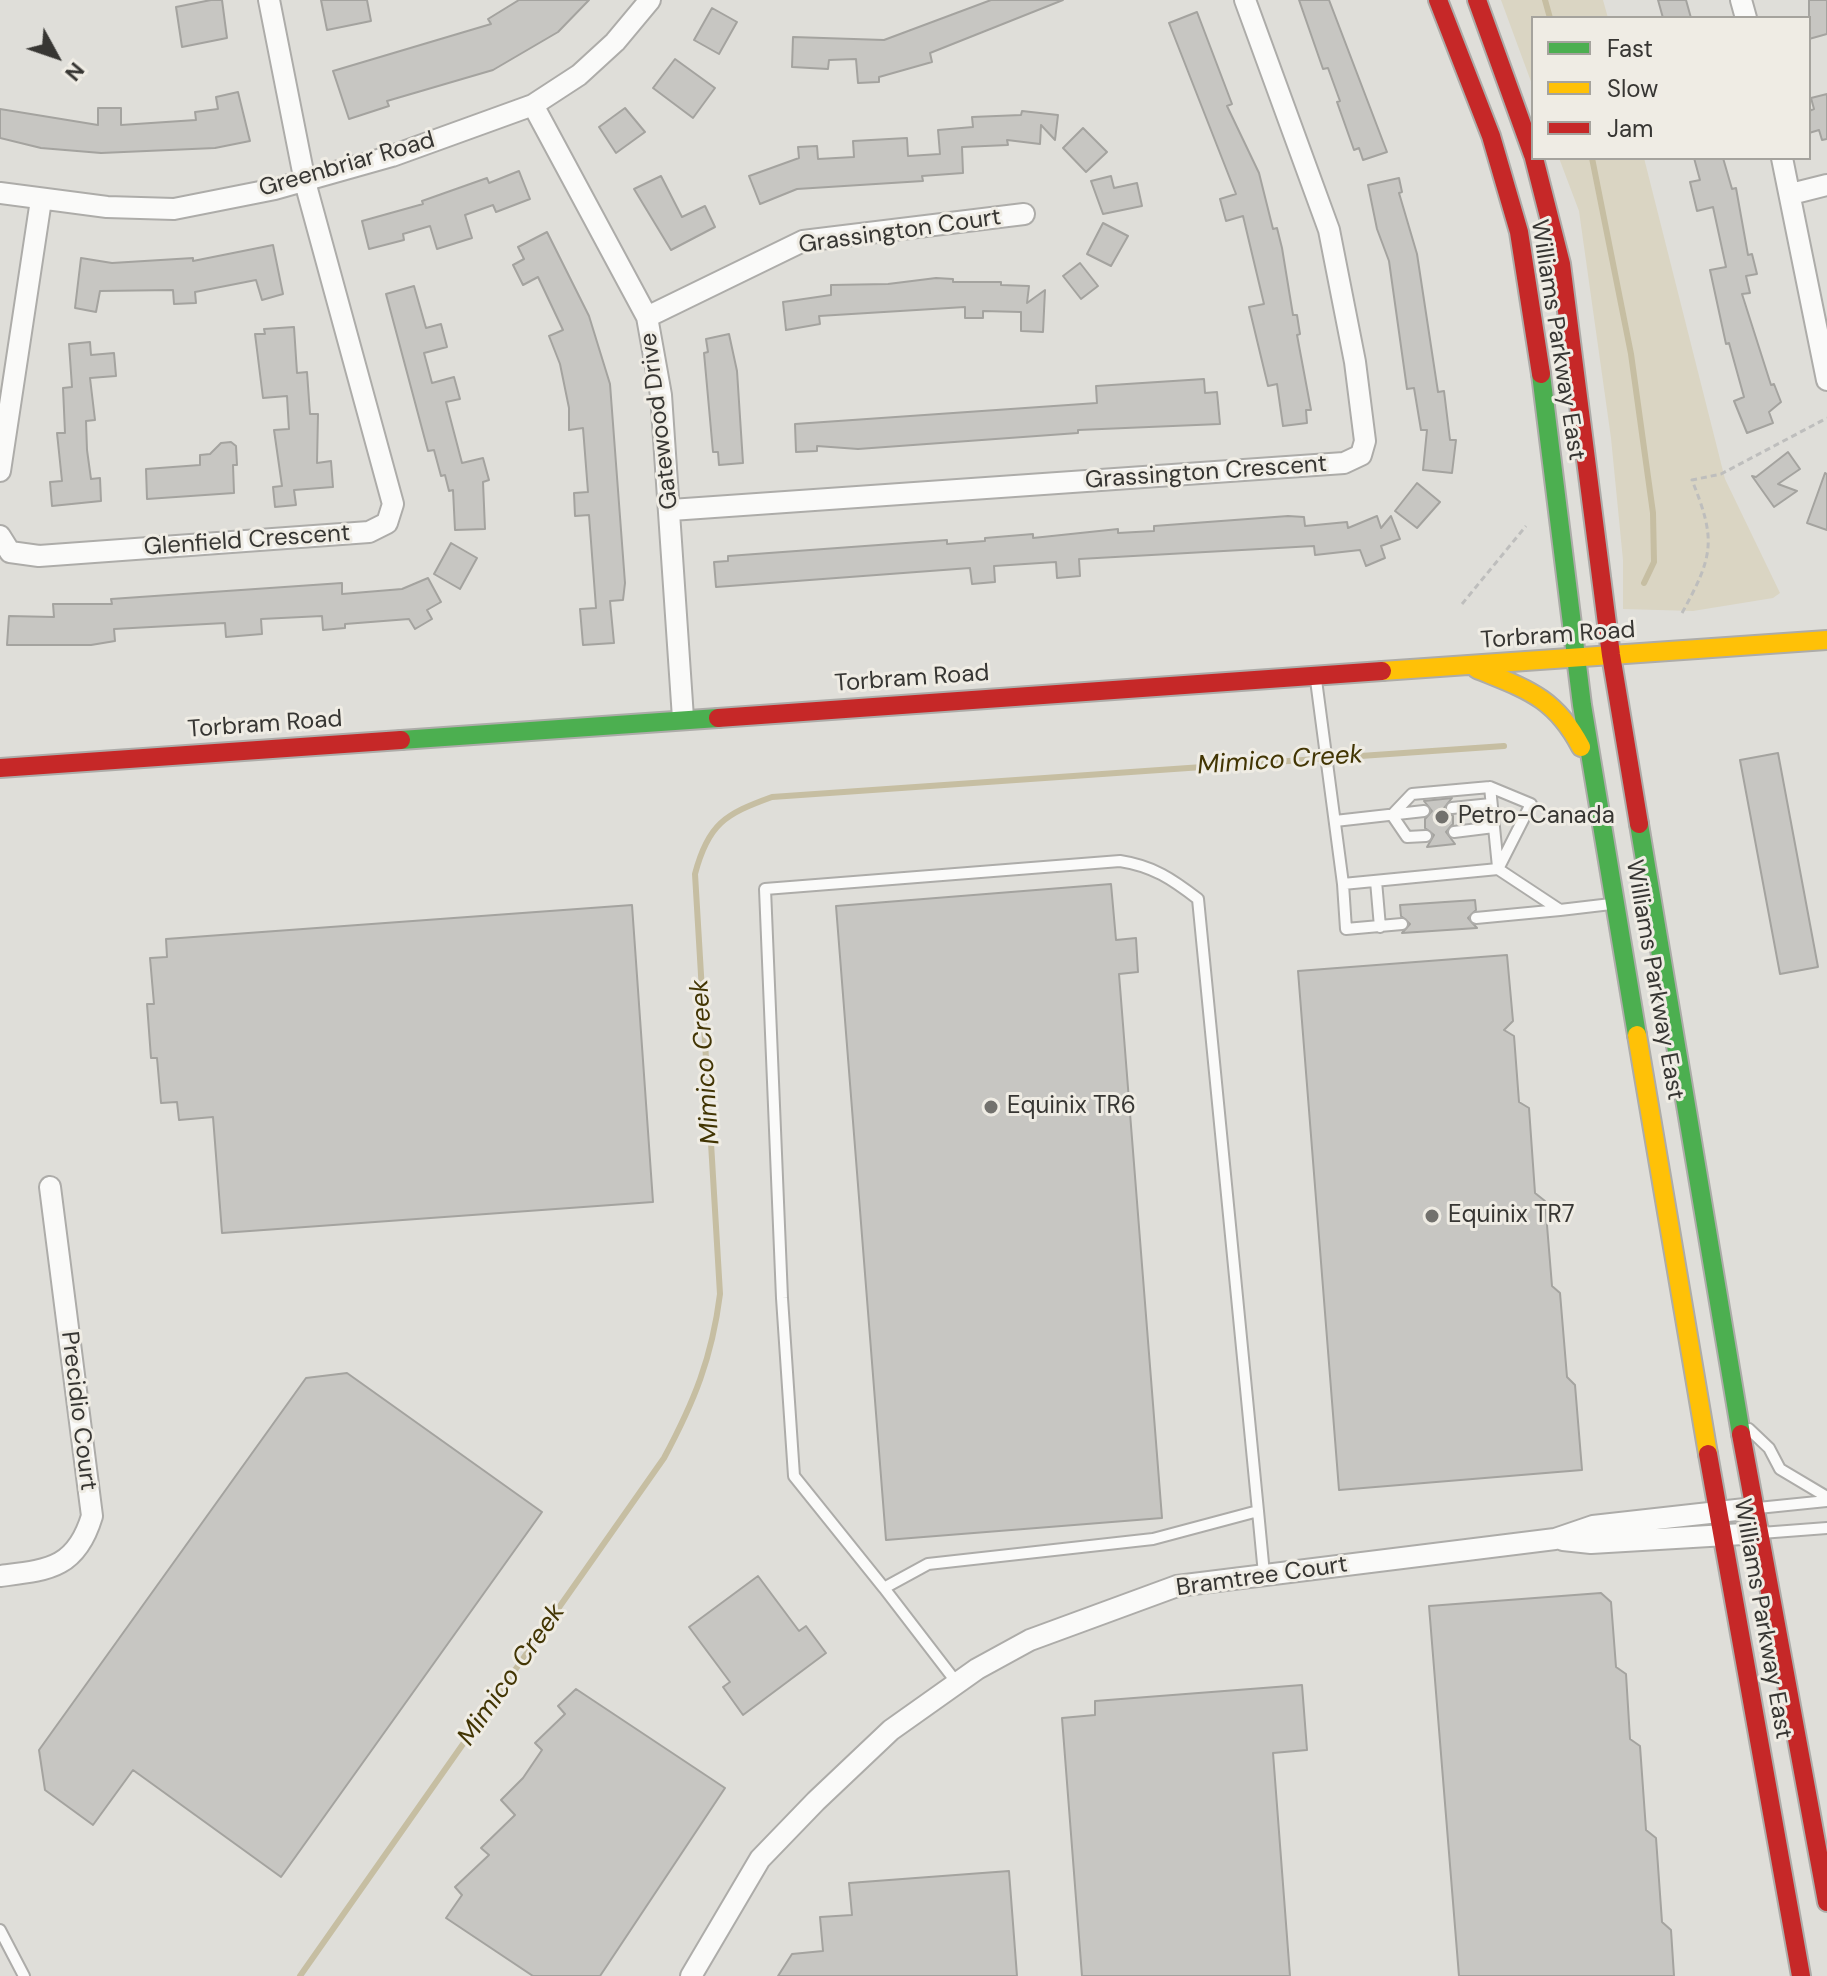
<!DOCTYPE html>
<html>
<head>
<meta charset="utf-8">
<style>
	body { margin:0 }
	#map { position:relative; width:1827px; height:1976px; overflow:hidden; background:#dfded9; font-family:"DM Sans",sans-serif }
	canvas { display:block }
	.legend { position:absolute; left:1531px; top:16px; width:280px; height:144px; box-sizing:border-box; background:#efece4; border:2px solid #a5a39d; margin:0; padding:10px 14px; list-style:none; font-size:24px; color:#373633 }
	.legend li { display:flex; align-items:center; gap:16px; height:40px }
	.legend b { width:40px; border:2px solid #a5a39d }
	.north { position:absolute; left:16px; top:16px; width:80px; height:80px; -webkit-text-stroke:6px #efece4; paint-order:stroke; rotate:130deg; font-size:22px; font-weight:700; line-height:32px; text-align:center; color:#373633 }
	.north::after { content:''; display:block; margin:auto; width:28px; height:36px; background:#373633; clip-path:polygon(50% 0,100% 100%,50% 72%,0 100%) }
</style>
</head>
<body>
<div id="map">
<canvas width="1827" height="1976"></canvas>
<ul class="legend">
<li><b style="height:10px;background:#4caf50"></b>Fast</li>
<li><b style="height:10px;background:#ffc107"></b>Slow</li>
<li><b style="height:10px;background:#c62828"></b>Jam</li>
</ul>
<div class="north">N</div>
</div>
<script>
const ctx = document.querySelector('canvas').getContext('2d');
ctx.lineJoin = 'round';
function fill(path, color) { ctx.fillStyle = color; ctx.fill(path, 'evenodd'); }
function strokePath(path, color, width, dash) { ctx.strokeStyle = color; ctx.lineWidth = width; ctx.lineCap = dash ? 'butt' : 'round'; ctx.setLineDash(dash || []); ctx.stroke(path); }
function label(font, color, halo, rows, align = 'center') {
  ctx.font = font + ' "DM Sans",sans-serif'; ctx.lineWidth = 6; ctx.setLineDash([]); ctx.textBaseline = 'middle'; ctx.strokeStyle = halo; ctx.fillStyle = color; for (const [text, x, y, turn = 0] of rows) {
    ctx.save(); ctx.translate(x, y); ctx.rotate((+turn || 0) * Math.PI / 180); ctx.textAlign = isNaN(turn) ? turn : align; if (halo) ctx.strokeText(text, 0, 0); ctx.fillText(text, 0, 0); ctx.restore();
  }
}
fill(new Path2D(`
	M1501,0H1603L1608,18H1533V87Z
	M1559,158H1644L1725,479L1780,593L1773,598L1693,611L1623,609V560L1611,438L1579,211Z`), '#dad5c3');
strokePath(new Path2D(`
	M1545,0L1550,18
	M1592,158L1631,354L1653,513L1654,562L1644,583
	M300,1976L664,1458C694,1402 712,1358 720,1294L695,874C708,824 725,814 772,797L1504,746`), '#c6bea2', 6);
const building = new Path2D(`
	M211,0H222L227,38L182,47L176,7Z
	M321,0H367L371,21L327,30Z
	M519,0H589L558,32L493,70L387,101L389,106L349,119L333,71L491,24L488,19Z
	M991,0H1063L930,53L932,62L879,77V82L858,83L856,59L829,60L828,69L792,67L793,37L884,40Z
	M1299,0H1329L1387,152L1363,160L1359,148L1354,150L1337,102L1340,101L1328,68L1323,69Z
	M1658,0H1686L1691,18H1663Z
	M1809,0H1827V34L1809,39Z
	M712,8L737,22L719,54L694,40Z
	M1197,12L1232,104L1227,106L1259,173L1273,229L1277,228L1282,248L1293,315H1297L1300,334L1297,335L1311,410H1306L1307,423L1283,426L1277,384L1268,386L1249,307L1264,304L1243,216L1226,221L1220,199L1236,194L1169,23Z
	M675,59L715,88L693,118L653,88Z
	M238,92L250,141L215,148L101,153L41,148L0,138V109L98,125V108H121V125L196,120L195,112L218,109L216,97Z
	M1827,94V139L1822,140L1819,130L1809,133V111L1814,109L1811,98Z
	M625,108L645,132L616,153L599,127Z
	M1022,111L1058,115L1055,140L1041,125L1040,144L1007,140L1008,145L962,147L963,173L922,176L923,181L797,189L760,204L749,176L799,158L798,147L817,146L818,159L854,157L853,141L907,138L908,156L940,154L938,130L973,127L972,117L1021,115Z
	M1083,128L1107,152L1086,172L1063,148Z
	M1694,158H1723L1732,189L1736,188L1748,255L1752,254L1757,274L1746,276L1750,293L1742,294L1771,385L1774,384L1781,402L1769,412L1773,423L1747,433L1734,401L1744,397L1729,343L1726,344L1710,270L1726,267L1713,207L1697,211L1690,182L1700,180Z
	M519,171L530,199L496,212L493,205L465,215L472,238L437,249L430,226L403,234L404,240L369,249L362,221L423,204L422,201L487,178L489,183Z
	M661,176L682,217L705,206L715,227L671,250L634,189Z
	M1111,176L1114,188L1137,183L1142,206L1103,214L1091,181Z
	M1399,178L1402,192L1399,193L1417,254L1438,392L1444,391L1450,440H1456L1452,473L1423,470L1427,430H1421L1414,388L1407,389L1389,261L1377,229L1368,185Z
	M1103,223L1128,236L1111,266L1087,254Z
	M547,232L589,316L610,384L625,583L623,600L610,601L614,643L583,645L580,609L596,608L589,515L575,516L574,493L588,492L583,428L569,430V408L560,364L549,336L563,330L538,277L523,285L513,265L524,259L518,247Z
	M273,245L283,294L262,300L256,280L195,292L196,303L174,304L173,290L100,291L96,312L75,308L81,258L112,263L193,258V261Z
	M1080,263L1098,286L1081,299L1063,276Z
	M936,278L953,279V282H1001V285L1029,286L1027,303L1045,290L1043,332L1021,331V312L983,311V318H965V307L819,316L820,324L786,330L783,302L831,295V285L888,284Z
	M414,286L426,328L441,324L447,347L424,353L432,383L454,377L460,399L446,402L462,463L483,458L489,480L483,482L485,529L455,530L453,490L449,491L445,475L441,476L434,450L428,451L386,294Z
	M294,327L297,373L307,372L310,414H318L317,463L331,461L333,487L294,490L296,505L275,507L273,487L282,486L274,430L289,429L287,396L263,398L255,334H265L264,329Z
	M729,334L737,371L743,463L719,465L718,452H713L704,353L708,352L706,339Z
	M90,342L91,355L114,353L116,376L90,378L95,420L86,421L87,450L91,479L100,478L101,501L52,506L50,482L62,481L57,433H65L63,388L72,387L69,344Z
	M1204,379L1205,393L1217,392L1220,424L1078,430V433L858,449L817,446V451L796,452L795,424L1097,403L1096,386Z
	M231,442L236,446L237,465H233L234,493L147,499L146,469L200,465V455L210,454L221,443Z
	M1788,452L1800,469L1778,484L1797,491L1774,507L1752,476L1756,477Z
	M1825,473L1827,474V530L1807,523Z
	M1417,483L1440,502L1417,528L1395,511Z
	M1288,516L1304,517L1305,526L1347,522L1348,528L1377,516L1381,528L1391,516L1400,539L1381,546L1385,558L1366,566L1360,550L1315,555L1314,546L1079,559L1080,576L1057,578L1056,562L994,566L995,582L972,584L970,568L716,587L714,562L728,561V556L947,540V544L985,541V538L1033,534V538L1118,529V533L1154,531V526Z
	M451,543L477,558L460,589L434,574Z
	M428,578L441,602L427,610L432,619L415,629L409,619L345,624V628L323,630L322,616L261,619L262,634L226,637L225,623L114,629L115,641L91,645H7L9,616L54,617L53,604H112L111,599L342,583V594L402,589Z
	M1778,753L1818,967L1780,974L1740,760Z
	M1452,798L1444,808L1453,816V824L1446,832L1455,844L1427,847L1434,835L1425,828V819L1432,811L1424,801Z
	M1111,884L1116,940L1136,938L1138,972L1119,974L1162,1518L886,1540L836,906Z
	M1475,900L1476,910L1468,918L1477,928L1402,933L1410,924L1401,916L1400,905Z
	M632,905L653,1202L222,1233L213,1117L179,1120L177,1102L161,1103L157,1058H151L147,1004H154L150,958L167,957L166,939Z
	M1507,955L1513,1021L1504,1030L1514,1036L1519,1102L1529,1108L1535,1193L1545,1201L1552,1286L1560,1293L1567,1377L1575,1385L1582,1470L1339,1490L1298,971Z
	M347,1373L542,1512L281,1877L133,1770L93,1825L45,1790L39,1750L306,1378Z
	M758,1576L799,1631L806,1626L826,1653L743,1715L723,1687L730,1682L689,1627Z
	M1601,1593L1611,1602L1616,1667L1626,1674L1630,1739L1640,1746L1646,1830L1656,1838L1662,1922L1671,1930L1674,1976H1459L1429,1606Z
	M1302,1685L1307,1750L1273,1753L1290,1976H1082L1062,1718L1095,1715V1701Z
	M576,1689L725,1788L600,1976H533L446,1918L462,1895L455,1887L489,1855L481,1848L515,1815L501,1800L523,1778L542,1750L535,1743L565,1714L558,1706Z
	M1009,1871L1017,1976H778L792,1954L823,1951L820,1917L852,1915L849,1883Z`);
fill(building, '#c7c6c2');
strokePath(building, '#a4a39f', 2);
const lane = new Path2D(`
	M1316,680L1343,884L1498,869L1560,910L1611,904
	M1490,787L1498,867
	M1452,808L1491,804
	M1335,821L1424,811
	M1454,832L1494,827
	M1426,836L1407,837L1392,815L1412,794L1490,787L1531,804L1498,869
	M1376,881L1380,927
	M1343,884L1346,929L1402,924
	M1476,918L1560,910
	M1749,1429L1769,1448L1780,1469L1827,1497
	M1758,1508L1827,1501
	M1258,1511L1153,1539L928,1564L884,1588L794,1476L782,1298L765,889L1120,861C1153,866 1172,879 1198,899L1258,1511L1264,1574
	M1761,1533L1827,1528
	M884,1588L957,1683
	M0,1930L24,1976`);
const street = new Path2D(`
	M1741,0L1746,18
	M533,105L647,317L661,395L683,718
	M1782,158L1827,380
	M0,193L107,207L174,209L275,189L392,156L533,105L579,75L615,42L650,0
	M1791,194L1827,185
	M647,317L803,241L1024,214
	M0,471L41,200
	M671,510L1344,463L1361,455L1365,441L1355,362L1329,230L1245,0
	M0,536L10,552L39,556L369,532L387,523L393,504L305,182L269,0
	M1563,1540L1591,1543L1760,1533
	M0,1576C48,1570 76,1569 92,1516L50,1187
	M691,1976L760,1859L816,1801L891,1730L977,1669L1030,1640L1177,1586L1555,1539L1593,1526L1754,1508`);
const fast = new Path2D(`
	M1541,374L1582,705L1637,1035
	M401,740L718,718
	M1639,824L1741,1434`);
const slow = new Path2D(`
	M1477,669C1526,689 1555,697 1581,747
	M1382,671L1827,640
	M1637,1035L1708,1454`);
const jam = new Path2D(`
	M1438,0L1491,136L1519,232L1541,374
	M1477,0L1533,155
	M1534,158L1561,264L1611,655L1639,824
	M718,718L1382,671
	M0,768L401,740
	M1741,1434L1827,1902
	M1708,1454L1801,1976`);
strokePath(lane, '#adaca9', 14);
strokePath(street, '#adaca9', 24);
strokePath(fast, '#adaca9', 22);
strokePath(slow, '#adaca9', 22);
strokePath(jam, '#adaca9', 22);
strokePath(new Path2D(`
	M1462,604L1526,526
	M1682,613C1714,555 1716,540 1692,480L1721,474L1827,418`), '#bebebd', 3, [6, 4]);
strokePath(lane, '#fafaf9', 10);
strokePath(street, '#fafaf9', 20);
strokePath(fast, '#4caf50', 18);
strokePath(slow, '#ffc107', 18);
strokePath(jam, '#c62828', 18);
for (const [x, y, r, color] of [
	[1442,817,8,"#72716d"],
	[991,1107,8,"#72716d"],
	[1432,1216,8,"#72716d"]
]) { const dot = new Path2D(); dot.arc(x, y, r, 0, 2 * Math.PI); ctx.fillStyle = color; ctx.fill(dot); strokePath(dot, '#efece4', 3); }
label('24px', '#373633', '#efece4', [
	["Greenbriar Road",347,165,-16],
	["Grassington Court",900,232,-8],
	["Williams Parkway East",1557,340,81],
	["Gatewood Drive",660,421,-97],
	["Grassington Crescent",1206,473,-4],
	["Glenfield Crescent",247,541,-4],
	["Torbram Road",1558,636,-4],
	["Torbram Road",912,679,-4],
	["Torbram Road",265,725,-4],
	["Williams Parkway East",1654,980,80],
	["Precidio Court",78,1411,83],
	["Bramtree Court",1262,1577,-8],
	["Williams Parkway East",1762,1619,80]
]);
label('24px', '#373633', '#efece4', [
	["Petro-Canada",1458,817],
	["Equinix TR6",1007,1107],
	["Equinix TR7",1448,1216]
], 'left');
label('italic 26px', '#423503', '#efece4', [
	["Mimico Creek",1280,761,-4],
	["Mimico Creek",706,1062,-94],
	["Mimico Creek",512,1675,-55]
]);
</script>
</body>
</html>
